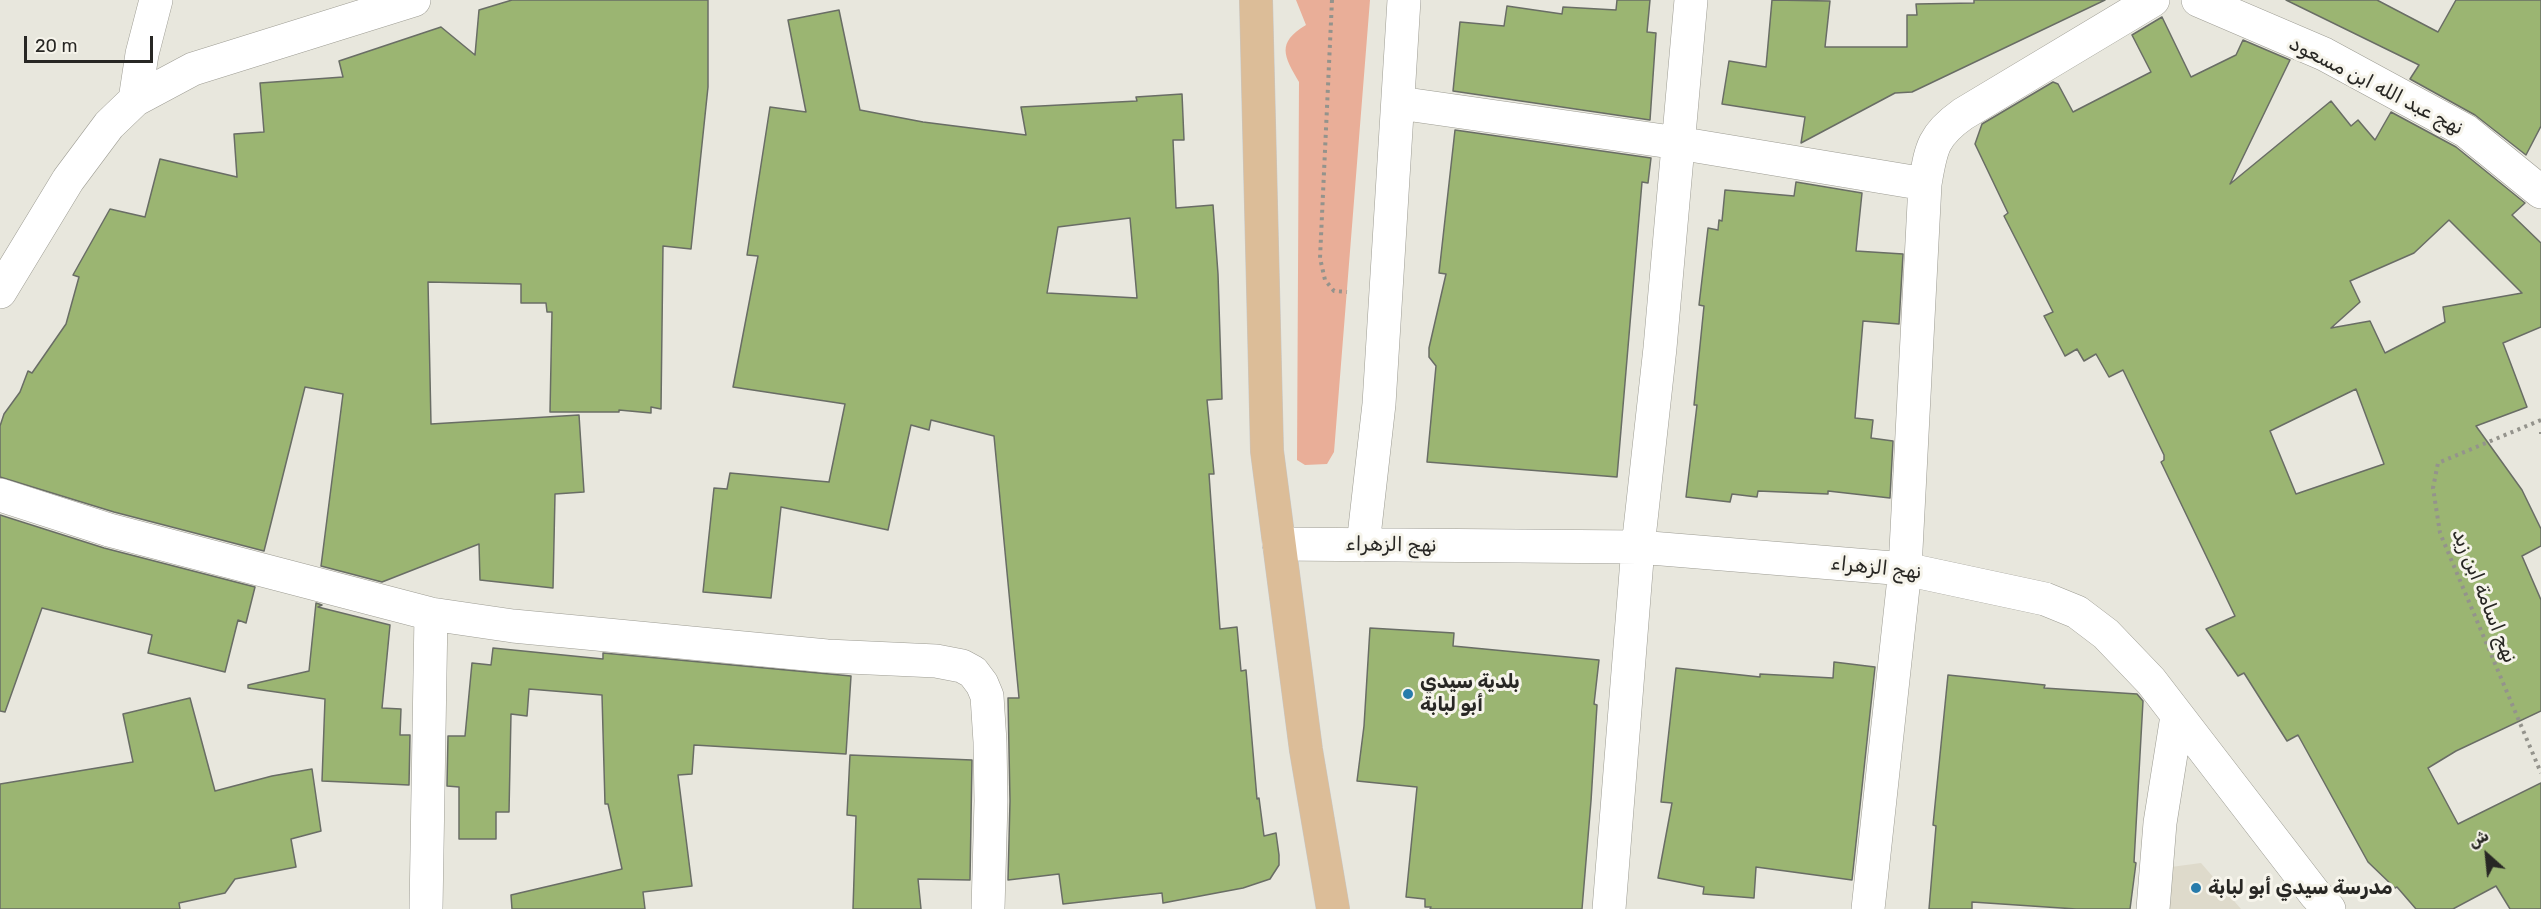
<!DOCTYPE html>
<html>
<head>
<meta charset="utf-8">
<style>
	body { margin:0 }
	#map { position:relative; width:2541px; height:909px; overflow:hidden; background:#e8e7dd; font-family:Rubik,Vazirmatn,sans-serif }
	canvas { display:block }
	.north { position:absolute; left:2457px; top:825px; width:60px; height:60px; -webkit-text-stroke:4px #f6f4eb; paint-order:stroke; rotate:333deg; font-size:16px; font-weight:700; line-height:24px; text-align:center; color:#282724 }
	.north::after { content:''; display:block; margin:auto; width:21px; height:27px; background:#282724; clip-path:polygon(50% 0,100% 100%,50% 72%,0 100%) }
	.scale { position:absolute; left:24px; top:36px; width:129px; height:27px; box-sizing:border-box; border:3px solid #282724; border-top:0; padding-left:8px; font-size:18px; line-height:21px; white-space:nowrap; color:#282724; -webkit-text-stroke:4px #f6f4eb; paint-order:stroke }
</style>
</head>
<body>
<div id="map">
<canvas width="2541" height="909"></canvas>
<div class="north">ش</div>
<div class="scale">20 m</div>
</div>
<script>
const ctx = document.querySelector('canvas').getContext('2d');
ctx.lineJoin = 'round';
function fill(path, color) { ctx.fillStyle = color; ctx.fill(path, 'evenodd'); }
function strokePath(path, color, width, dash) { ctx.strokeStyle = color; ctx.lineWidth = width; ctx.lineCap = dash ? 'butt' : 'round'; ctx.setLineDash(dash || []); ctx.stroke(path); }
function label(font, color, halo, rows, align = 'center') {
  ctx.font = font + ' Rubik,Vazirmatn,sans-serif'; ctx.lineWidth = 6; ctx.setLineDash([]); ctx.textBaseline = 'middle'; ctx.strokeStyle = halo; ctx.fillStyle = color; for (const [text, x, y, turn = 0] of rows) {
    ctx.save(); ctx.translate(x, y); ctx.rotate((+turn || 0) * Math.PI / 180); ctx.textAlign = isNaN(turn) ? turn : align; if (halo) ctx.strokeText(text, 0, 0); ctx.fillText(text, 0, 0); ctx.restore();
  }
}
fill(new Path2D(`
	M2201,863L2241,909H2169L2171,867Z`), '#dedacb');
fill(new Path2D(`
	M1296,0H1370L1334,452L1327,464L1305,465L1297,460L1299,82C1284,56 1276,43 1306,25Z`), '#e9ae98');
const building = new Path2D(`
	M512,0H708V87L691,249L663,246L661,409L651,407V413L619,410V412H550L552,312H547L546,303H521V284L428,282L431,424L579,415L584,492L555,494L553,588L480,580L479,544L382,582L321,566L343,394L305,387L264,551L114,512L0,477V426L4,414L20,392L28,371L32,373L66,324L79,277L73,275L110,209L145,217L160,159L237,177L234,134L264,132L260,83L343,77L339,61L441,27L475,55L479,10Z
	M1617,0H1650L1647,32L1656,33L1650,120L1453,91L1460,22L1504,26L1507,6L1562,14L1563,7L1616,10Z
	M1772,0L1830,1L1825,47H1907V15H1917L1916,4L1974,3V0H2105L1912,92L1895,93L1801,143L1805,117L1722,104L1729,61L1766,67Z
	M2286,0H2377L2438,32L2456,0H2541V126L2526,155L2475,115L2410,79L2419,65Z
	M839,10L860,110L923,122L1026,135L1021,107L1137,101L1136,97L1182,94L1184,140H1173L1176,208L1213,205L1218,274L1222,399L1207,400L1214,474H1209L1220,629L1237,627L1241,671L1246,670L1257,799L1259,798L1264,836L1276,833L1279,855V865L1270,879L1243,888L1163,903L1162,893L1063,904L1059,874L1008,880L1010,801L1008,698H1019L994,436L931,420L929,430L911,425L888,530L781,507L771,598L703,592L714,488L727,489L730,473L829,482L845,404L733,387L758,256L747,255L770,107L806,112L788,20ZM1130,218L1137,298L1047,293L1058,227Z
	M2162,17L2191,77L2236,55L2243,40L2290,60L2230,184L2331,101L2351,126L2358,120L2375,140L2391,112L2456,147L2525,203L2512,215L2541,243V327L2503,343L2527,407L2476,426L2522,490L2541,529V546L2522,556L2541,600V711L2456,751L2428,768L2458,824L2541,783V909H2510L2496,886L2453,909H2416L2397,887L2395,888L2368,862L2298,735L2287,741L2244,673L2238,676L2206,629L2235,616L2161,462L2164,460V455L2123,370L2109,377L2096,354L2084,361L2077,349L2065,356L2044,316L2053,312L2004,216L2008,213L1975,144L1982,124L2053,82L2058,84L2073,112L2151,72L2132,35ZM2449,220L2522,293L2443,307L2445,322L2385,353L2370,321L2331,328L2360,302L2350,281L2414,253ZM2356,389L2384,464L2296,494L2270,431Z
	M1455,130L1651,158L1648,183L1642,182L1617,477L1427,462L1436,366L1429,357V348L1446,274L1439,273Z
	M1796,182L1862,193L1856,251L1903,254L1899,324L1863,321L1855,418L1873,420L1871,438L1893,441L1890,498L1828,491V494L1758,491L1757,497L1732,494L1730,502L1686,497L1697,405H1694L1704,306L1699,305L1708,228L1718,230L1719,220L1722,221L1725,190L1794,196Z
	M0,515L104,548L255,587L246,623L238,620L225,672L148,653L152,635L42,608L5,712L0,711Z
	M316,603L322,605L318,607L390,625L382,708L401,709L400,735H410L409,785L322,781L325,699L248,688V685L309,671Z
	M1370,628L1454,633L1453,646L1599,660L1594,704L1597,705L1591,801L1582,909H1430L1431,907H1425V899L1406,897L1417,787L1357,781L1364,726Z
	M493,648L603,659V653L851,676L846,754L694,745L692,774L678,775L692,886L643,892L645,909H512L511,895L622,869L608,804H605L602,695L529,689L527,716L511,714L509,812H496V839H459V787L447,786L448,736H465L472,663L491,665Z
	M1834,662L1875,667L1852,880L1756,867L1754,898L1703,894L1704,887L1658,878L1672,803L1661,802L1676,668L1760,677V674L1833,678Z
	M1948,675L2045,685L2044,688L2137,694L2143,701L2134,862L2136,863L2130,909H2076L1972,902V909H1929L1936,826L1933,825Z
	M190,698L215,791L272,776L312,769L321,831L291,839L296,867L235,879L225,893L179,903L180,909H0V784L133,762L123,714Z
	M850,755L972,760L970,880L918,879L921,909H853L856,816L847,815Z`);
fill(building, '#9bb572');
strokePath(building, '#696d65', 1.5);
const minor = new Path2D(`
	M2198,0L2324,54L2466,131L2541,192
	M135,100L142,54L156,0
	M1399,103L1678,143L1925,184
	M0,292L68,180L109,125L135,100L193,69L414,0
	M0,495L109,530L431,614L513,626L827,656L936,661L962,666L973,672L982,684L987,696L990,742L991,801L988,909
	M1279,544L1638,547L1905,569L2045,599L2077,612L2106,634L2151,681L2315,894L2329,909
	M1363,545L1379,404L1404,0
	M426,909L431,614
	M1609,909L1638,547L1660,348L1691,0
	M1868,909L1905,569L1925,184C1931,149 1932,136 1963,114L2153,0
	M2153,909L2160,823L2177,716`);
const major = new Path2D(`
	M1256,0L1267,451L1306,750L1333,909`);
strokePath(minor, '#9d9c93', 34);
strokePath(major, '#c7c7c6', 34);
strokePath(new Path2D(`
	M1332,0L1320,258L1325,280L1334,291L1347,292
	M2541,420L2438,463L2433,488L2440,533L2541,773
	M2541,432V434`), '#94938c', 4, [3, 4.5]);
strokePath(minor, '#fff', 33);
strokePath(major, '#dcbd98', 33);
for (const [x, y, r, color] of [
	[1408,694,6,"#277bab"],
	[2196,888,6,"#277bab"]
]) { const dot = new Path2D(); dot.arc(x, y, r, 0, 2 * Math.PI); ctx.fillStyle = color; ctx.fill(dot); strokePath(dot, '#f6f4eb', 2); }
label('20px', '#282724', '#f6f4eb', [
	["نهج عبد الله ابن مسعود",2376,86,27],
	["نهج الزهراء",1391,545,1],
	["نهج الزهراء",1876,568,6],
	["نهج اسامة ابن زيد",2484,596,68]
]);
label('bold 20px', '#282724', '#f6f4eb', [
	["بلدية سيدي",1420,682],
	["أبو لبابة",1420,705],
	["مدرسة سيدي أبو لبابة",2208,888]
], 'left');
</script>
</body>
</html>
